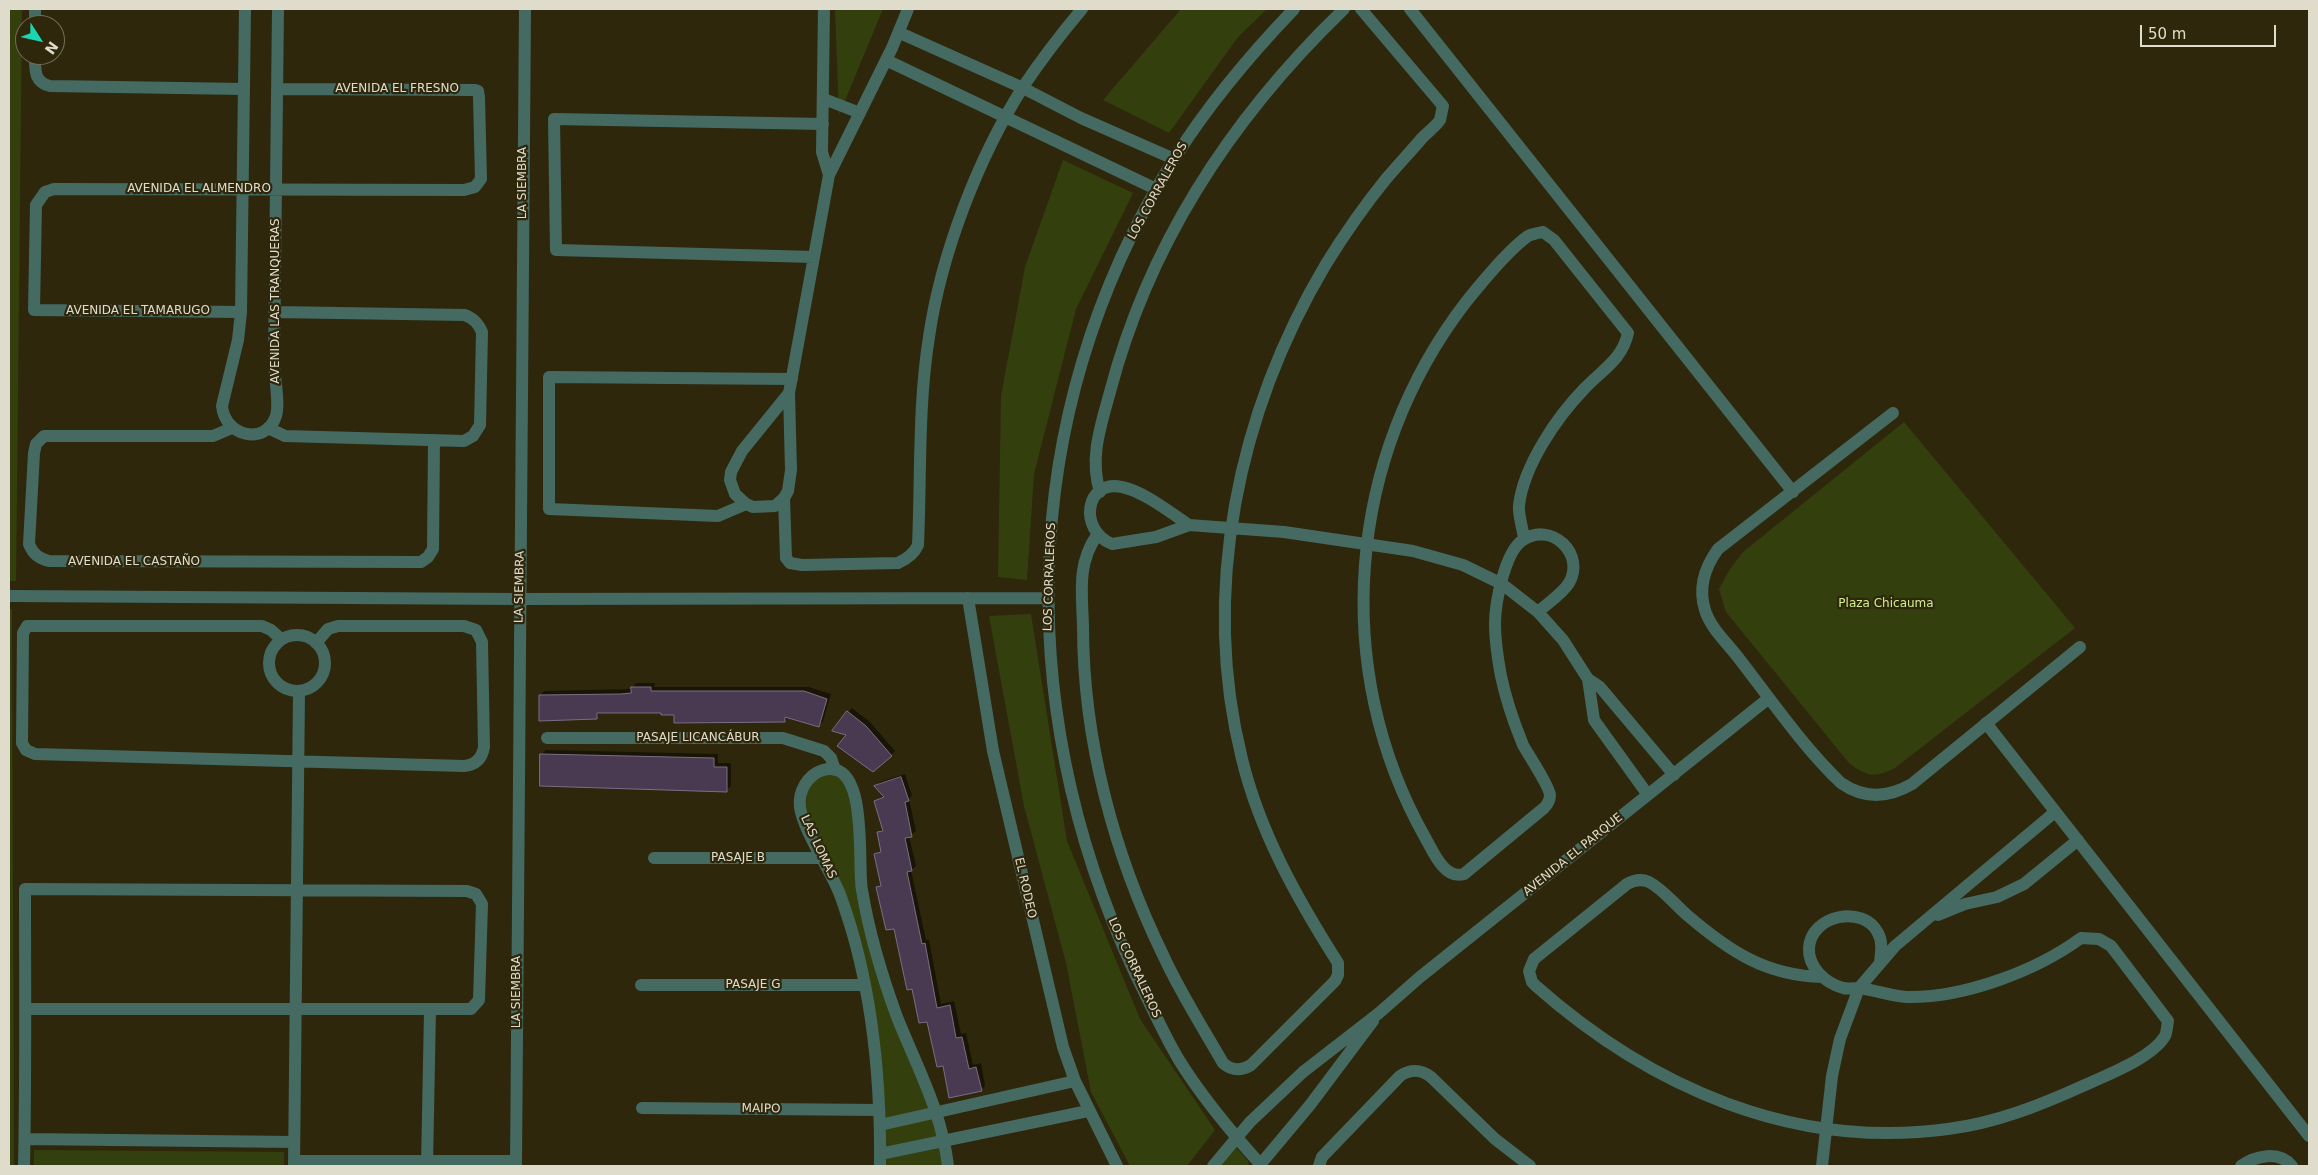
<!DOCTYPE html>
<html>
<head>
<meta charset="utf-8">
<style>
	body { margin:0 }
	#map { position:relative; width:2318px; height:1175px; overflow:hidden; background:#2e270c; font-family:"DejaVu Sans",sans-serif }
	canvas { display:block }
	.frame { position:absolute; inset:0; border:10px solid #e0dccc; pointer-events:none }
	.north { position:absolute; left:15px; top:15px; width:50px; height:50px; box-sizing:border-box; background:#2e270c; border:1px solid #756f59; border-radius:50%; rotate:125deg; font-size:14px; font-weight:700; line-height:20px; text-align:center; color:#e0dccc }
	.north::after { content:''; display:block; margin:auto; width:18px; height:22px; background:#19d5b2; clip-path:polygon(50% 0,100% 100%,50% 72%,0 100%) }
	.scale { position:absolute; left:2140px; top:25px; width:136px; height:22px; box-sizing:border-box; border:2px solid #e0dccc; border-top:0; padding-left:6px; font-size:15px; line-height:18px; white-space:nowrap; color:#e0dccc; -webkit-text-stroke:4px #2e270c; paint-order:stroke }
</style>
</head>
<body>
<div id="map">
<canvas width="2318" height="1175"></canvas>
<div class="frame"></div>
<div class="north">N</div>
<div class="scale">50 m</div>
</div>
<script>
const ctx = document.querySelector('canvas').getContext('2d');
ctx.lineJoin = 'round';
function fill(path, color) { ctx.fillStyle = color; ctx.fill(path, 'evenodd'); }
function strokePath(path, color, width, dash) { ctx.strokeStyle = color; ctx.lineWidth = width; ctx.lineCap = dash ? 'butt' : 'round'; ctx.setLineDash(dash || []); ctx.stroke(path); }
function label(font, color, halo, rows, align = 'center') {
  ctx.font = font + ' "DejaVu Sans",sans-serif'; ctx.lineWidth = 4.5; ctx.setLineDash([]); ctx.textBaseline = 'middle'; ctx.strokeStyle = halo; ctx.fillStyle = color; for (const [text, x, y, turn = 0] of rows) {
    ctx.save(); ctx.translate(x, y); ctx.rotate((+turn || 0) * Math.PI / 180); ctx.textAlign = isNaN(turn) ? turn : align; if (halo) ctx.strokeText(text, 0, 0); ctx.fillText(text, 0, 0); ctx.restore();
  }
}
fill(new Path2D(`
	M9,9H22L16,581H9Z
	M835,9H883L839,115Z
	M1181,9H1267L1238,37L1169,133L1103,100Z
	M1063,160L1133,193L1076,309L1034,474L1027,580L998,577L1001,396L1025,267Z
	M1904,422L2075,628L1895,768C1874,778 1868,777 1849,763L1726,612L1719,589L1730,569L1743,552Z
	M9,609H12L14,1166H9Z
	M1031,614L1067,841L1140,1019L1215,1130L1187,1166H1130L1091,1092L1066,963L1024,806L989,616Z
	M833,774L845,782L854,804L857,885L934,1113L944,1166H885L878,1029L808,818C804,795 805,775 833,774Z
	M1234,1145L1248,1161L1249,1166H1218Z
	M34,1150L284,1152V1166H34Z`), '#33400d');
fill(new Path2D(`
	M636,683H655L654,687H809L831,694L823,721L819,726L789,717L785,721L662,712L601,711L596,718L540,696L544,691L632,689Z
	M852,708L870,722L895,751L891,755L848,734V712Z
	M546,750L718,754V763H731V786L726,790L542,754Z
	M905,774L912,795L909,799L916,831L909,836L916,866L911,870L926,940H929L941,1004L954,1001L961,1034L966,1033L973,1065L981,1063L985,1086L981,1090L944,1064L928,1020L913,988L895,927L878,888L882,883L876,854L882,850L879,833L883,828L875,801L884,795L876,786L880,782Z`), '#0007');
const building = new Path2D(`
	M631,687H651V691H804L827,699L819,727L785,717V722L674,723V715H661V713H597V719L539,721V695L621,694L631,693Z
	M847,711L866,726L892,756L873,772L837,746L846,735L832,731Z
	M540,754L714,758V767H727V792L540,786Z
	M901,777L909,801L905,802L912,837L905,838L912,871L907,872L922,944L925,943L937,1008L950,1005L956,1038L962,1037L969,1069L976,1067L982,1091L949,1098L943,1066L937,1067L927,1022L919,1023L912,989L907,990L894,929L886,930L876,887L881,886L874,854L881,852L877,832L883,831L874,801L884,797L874,786Z`);
fill(building, '#493a52');
strokePath(building, '#7c6d86', 1);
strokePath(new Path2D(`
	M245,9L241,312L238,340L222,406C225,437 266,446 276,416C280,403 274,376 274,361L278,9
	M824,9L822,152L829,175
	M1410,9L1793,492
	M35,25V9
	M900,33L1023,88L1081,118L1174,159
	M35,55C35,70 34,82 50,86L244,89
	M886,60L1156,189
	M824,99L860,113
	M814,257L556,250L554,119L823,124
	M241,312L34,310L36,205L45,192L54,189L464,190L475,187L481,179L479,97L478,91L475,90L277,89
	M789,393L742,451L731,472L730,480L735,494L746,504L753,507L775,506L784,498L788,491L791,470L789,393L829,175L892,48L908,9
	M1893,413L1718,549C1705,567 1698,588 1705,610C1710,627 1726,642 1737,656C1769,697 1803,747 1841,783C1864,799 1888,798 1912,784L2080,647
	M232,428L213,436H44L36,444L34,453L29,544C33,554 38,558 49,561L421,562L428,557L433,549L434,440
	M268,428L285,436L464,441L473,436L480,425L482,332C478,323 474,319 465,315L275,312
	M1100,492C1089,458 1101,425 1110,392C1149,243 1234,115 1344,9
	M784,498L786,558L790,563L802,565L898,563C907,559 914,554 918,545C921,477 918,405 929,337C941,254 978,158 1023,87C1041,60 1061,34 1082,9
	M746,504L718,516L549,509V377L792,379
	M1189,525C1171,513 1143,491 1122,487C1085,479 1078,530 1112,544L1156,537L1189,525L1284,532L1413,551L1463,565L1502,584L1538,612L1563,640L1588,679L1600,687L1674,775
	M1097,535C1077,564 1082,592 1083,626C1083,740 1114,855 1164,957C1181,994 1203,1028 1223,1063C1232,1071 1241,1071 1251,1065L1335,981L1338,975V963C1298,900 1260,833 1242,759C1200,591 1238,412 1326,264C1344,235 1364,206 1386,179C1398,165 1411,151 1423,137C1428,132 1436,126 1440,120C1441,116 1442,110 1443,106L1361,9
	M1524,539C1523,529 1518,515 1519,505C1524,465 1557,417 1584,389C1603,369 1622,360 1628,333L1554,240L1543,232C1538,233 1532,234 1528,236C1508,250 1482,282 1466,302C1347,456 1329,669 1426,839C1433,852 1445,880 1464,874L1544,808C1547,805 1550,801 1550,795C1549,785 1529,756 1523,745C1514,723 1506,700 1501,676C1498,660 1495,641 1495,624C1495,603 1505,551 1523,540C1551,521 1586,554 1569,583C1562,594 1548,603 1538,612
	M9,596L520,599L1047,598
	M968,598L993,751L1063,1047L1075,1081L1117,1166
	M269 663a28 28 0 1 1 56 0a28 28 0 1 1-56 0Z
	M281,639L271,630L262,626H27L23,633L22,743L26,750L35,754L464,766C475,765 482,759 484,747L482,642L476,630L464,626H338L328,629L316,643
	M1588,679L1594,720L1648,795
	M1986,723L2309,1136
	M547,738H783L824,751L831,758L835,770
	M654,858H822
	M1938,915L1965,904L1997,897L2024,884L2078,840
	M1823,977C1766,976 1729,951 1687,915C1675,905 1663,889 1649,882C1642,879 1634,880 1627,884L1534,959L1529,971L1532,982L1536,986C1650,1087 1793,1150 1948,1129C1996,1123 2041,1105 2085,1085C2107,1075 2152,1058 2165,1036C2167,1032 2167,1026 2168,1021L2111,946L2099,939L2081,938C2036,971 1964,998 1907,997C1890,996 1875,990 1859,988C1854,988 1848,989 1843,988C1825,983 1808,967 1809,948C1811,915 1863,904 1878,933C1883,942 1881,953 1880,963
	M641,985H864
	M642,1108L879,1110
	M880,1125L1075,1081
	M25,1139L294,1142
	M880,1154L1088,1111
	M294,1161H516
	M24,1166C26,1074 25,982 25,889L467,891L476,894L482,904L479,1000L471,1009H25
	M294,1166L299,692
	M427,1166L430,1010
	M516,1166L525,9
	M880,1166C881,1075 872,983 841,897C832,872 803,831 800,807C798,792 807,775 823,770C870,757 857,865 862,890C869,933 882,976 897,1017C917,1067 942,1112 948,1166
	M1213,1166L1250,1122L1303,1072L1379,1013L1420,977L1769,698
	M1259,1166L1310,1105L1373,1021
	M1262,1166C1232,1133 1203,1099 1179,1060C1167,1040 1157,1018 1147,998C1011,728 1012,418 1174,159C1208,105 1250,55 1294,9
	M1319,1166L1322,1157L1400,1076C1411,1069 1420,1069 1431,1077L1495,1139L1530,1166
	M1822,1166L1832,1076L1840,1039L1859,988L1895,946L2055,812
	M2241,1166C2255,1156 2279,1150 2292,1166`), '#456a62', 12);
label('12px', '#e0dccc', '#2e270c', [
	["AVENIDA EL FRESNO",397,89],
	["LA SIEMBRA",523,183,-90],
	["AVENIDA EL ALMENDRO",199,189],
	["LOS CORRALEROS",1158,191,-61],
	["AVENIDA LAS TRANQUERAS",276,301,-90],
	["AVENIDA EL TAMARUGO",138,311],
	["AVENIDA EL CASTAÑO",134,562],
	["LOS CORRALEROS",1050,577,-88],
	["LA SIEMBRA",520,587,-89],
	["PASAJE LICANCÁBUR",698,738],
	["LAS LOMAS",818,847,65],
	["AVENIDA EL PARQUE",1573,855,-39],
	["PASAJE B",738,858],
	["EL RODEO",1025,888,77],
	["LOS CORRALEROS",1134,968,65],
	["PASAJE G",753,985],
	["LA SIEMBRA",517,992,-90],
	["MAIPO",761,1109,1]
]);
label('12px', '#d0ee8d', '#2e270c', [
	["Plaza Chicauma",1886,604]
]);
</script>
</body>
</html>
